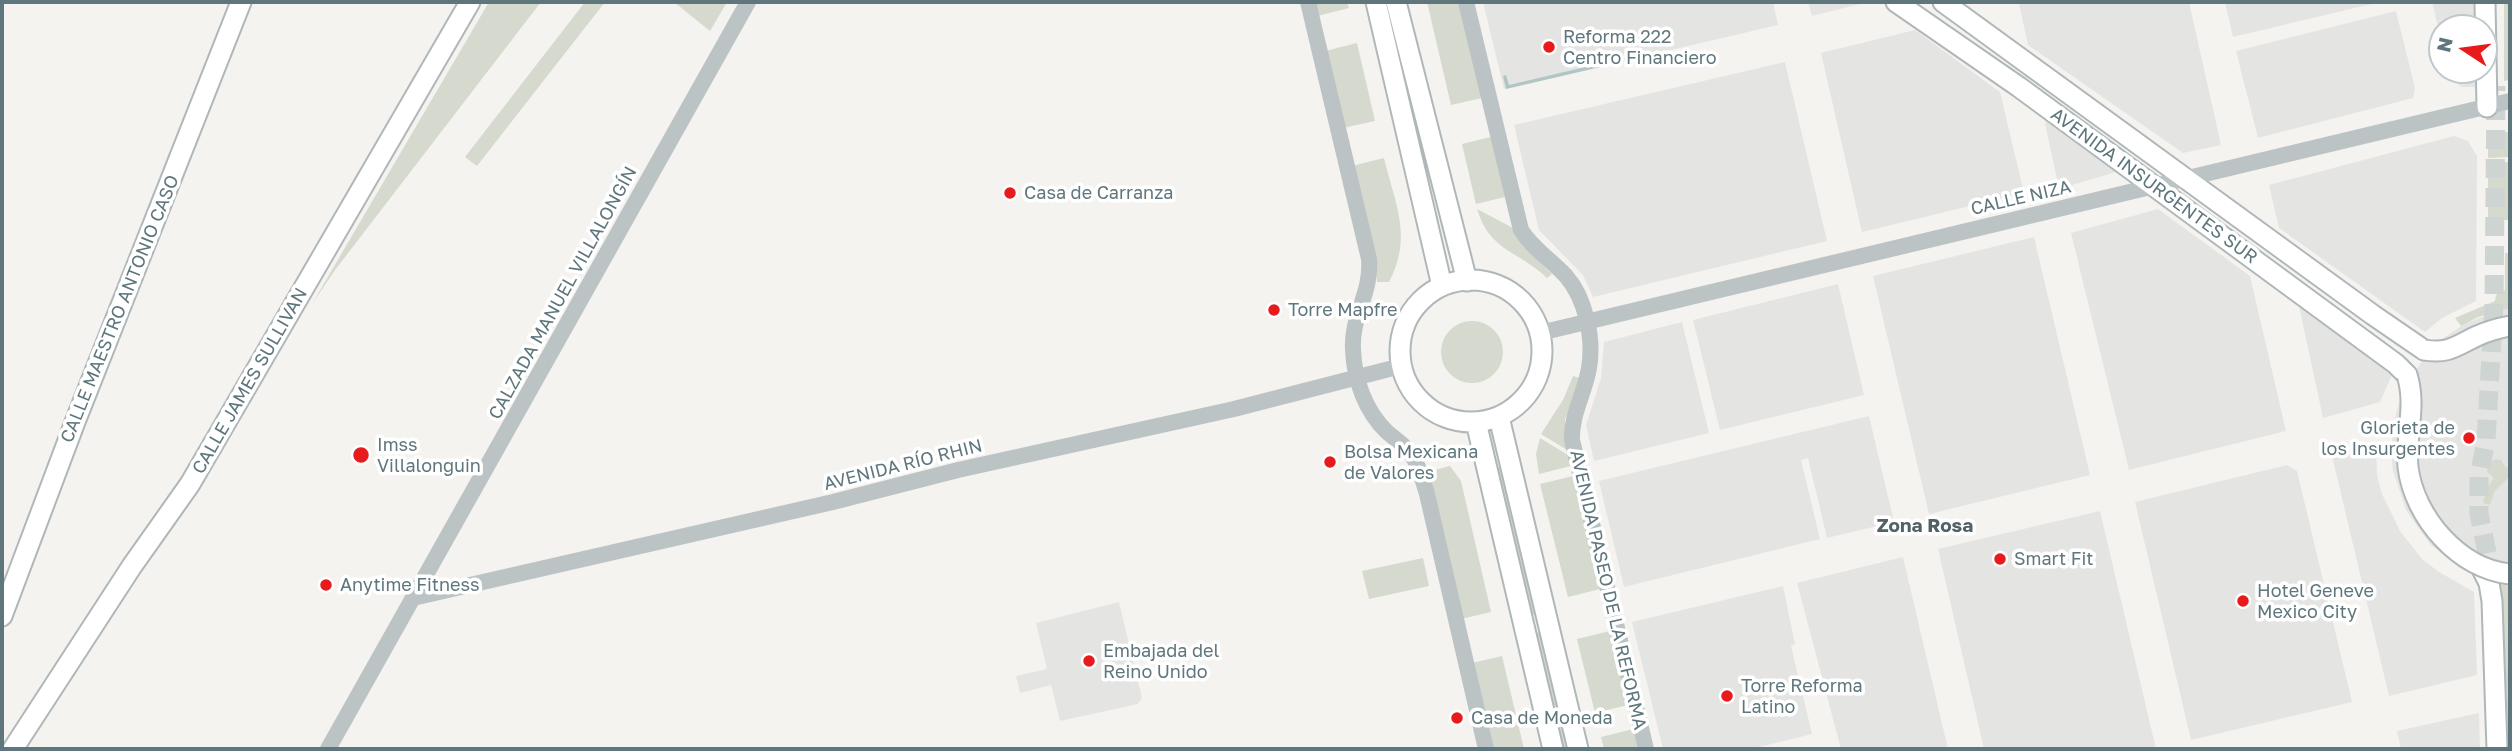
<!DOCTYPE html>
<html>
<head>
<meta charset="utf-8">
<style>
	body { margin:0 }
	#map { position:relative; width:2512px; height:751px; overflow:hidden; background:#f4f3ef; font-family:"Golos Text",sans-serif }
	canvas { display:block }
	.frame { position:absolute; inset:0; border:4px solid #5e767c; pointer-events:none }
	.north { position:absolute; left:2428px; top:14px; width:70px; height:70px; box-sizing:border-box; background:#fff; border:2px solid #bfc8cb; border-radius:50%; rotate:283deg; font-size:19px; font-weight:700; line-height:28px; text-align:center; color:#5e767c }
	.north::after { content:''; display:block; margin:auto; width:24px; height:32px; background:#e91a1b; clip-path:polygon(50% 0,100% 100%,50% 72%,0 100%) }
</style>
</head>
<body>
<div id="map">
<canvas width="2512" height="751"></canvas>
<div class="frame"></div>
<div class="north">N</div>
</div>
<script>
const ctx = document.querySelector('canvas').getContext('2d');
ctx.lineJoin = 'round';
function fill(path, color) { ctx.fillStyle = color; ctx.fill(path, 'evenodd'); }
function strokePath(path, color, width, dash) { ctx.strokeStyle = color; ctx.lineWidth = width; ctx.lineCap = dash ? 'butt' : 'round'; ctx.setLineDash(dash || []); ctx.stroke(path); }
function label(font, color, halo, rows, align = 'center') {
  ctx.font = font + ' "Golos Text",sans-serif'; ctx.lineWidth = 7; ctx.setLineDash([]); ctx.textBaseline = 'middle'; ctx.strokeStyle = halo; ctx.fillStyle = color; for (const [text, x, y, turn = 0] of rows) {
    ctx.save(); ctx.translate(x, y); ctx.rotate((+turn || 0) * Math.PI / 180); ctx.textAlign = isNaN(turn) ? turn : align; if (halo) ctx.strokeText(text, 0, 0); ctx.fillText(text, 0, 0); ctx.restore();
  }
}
fill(new Path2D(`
	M1483,2H1773L1778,25L1504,89Z
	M1808,2H1868L1812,16Z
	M2030,2H2189L2221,145L2183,153L2028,45L2019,4Z
	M2225,2H2380L2233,37Z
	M2432,2H2475V28H2442V43Z
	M2396,11L2415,88L2413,98L2258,138L2236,51Z
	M1915,30L2000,92L2024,193L1862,232L1821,53Z
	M1785,62L1827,241L1593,297L1583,275L1539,230L1514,125Z
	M2448,70H2475V87H2462L2455,83Z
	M2048,121L2075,141L2116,172L2059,189L2045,123Z
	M2454,136L2468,141L2477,156L2476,301L2442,318L2425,332L2279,228L2269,185Z
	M2158,209L2250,276L2286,431L2129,470L2071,233Z
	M2034,237L2090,475L1929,514L1873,276Z
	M1838,284L1864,395L1720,430L1693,320Z
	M2299,306L2392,375L2380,402L2323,418Z
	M2510,308V586L2480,578L2462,569L2430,544L2406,510L2393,471L2391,450L2394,422L2401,395L2423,359L2442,339L2466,323L2492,313Z
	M1682,322L1709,433L1594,461L1586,425L1601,378L1604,342Z
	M1869,416L1894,522L1827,538L1808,458L1801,460L1820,539L1624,587L1599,481Z
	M2376,444L2377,475L2382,494L2400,531L2422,559L2439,572L2474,592L2477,675L2389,696L2332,456Z
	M2287,465L2297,471L2352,702L2191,740L2135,502Z
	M2100,511L2156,749H1984L1938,549Z
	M1903,557L1948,749H1841L1797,583Z
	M1783,586L1795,644L1791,646L1812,734L1751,749H1663L1632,622Z
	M1119,602L1142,698L1138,704L1060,721L1051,685L1020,693L1016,676L1047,669L1036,623Z
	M2479,713L2480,749H2401L2397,731Z`), '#e4e5e3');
fill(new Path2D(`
	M489,2H541L335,270L312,304Z
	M585,2H605L477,166L465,157Z
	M674,2H727L710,31Z
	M1313,2H1347L1349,8L1317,16Z
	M1427,2H1459L1482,98L1451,105Z
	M2504,2H2510V80L2504,81Z
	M1357,43L1375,121L1343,128L1325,51Z
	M2488,132H2510V157L2488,158Z
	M1491,137L1505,197L1476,204L1462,144Z
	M1384,158C1395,204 1413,237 1389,282H1377L1375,256L1352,166Z
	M2488,162H2510V220H2488Z
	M1477,209L1513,228L1529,252L1552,274L1547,278C1518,250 1490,252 1477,209Z
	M2505,253H2510V308L2478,317L2461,326L2455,318L2495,301L2496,295L2505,290Z
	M1441 352a31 31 0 1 1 62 0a31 31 0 1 1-62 0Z
	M1573,376L1580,378L1565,420L1567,450L1541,434L1563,400Z
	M1540,438L1568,455L1571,466L1539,474L1536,454Z
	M2495,459L2501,460L2506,468L2510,467V476L2494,492L2490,505L2483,503L2486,490L2494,478L2487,472L2488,465Z
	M1450,466L1461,481L1491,612L1461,619L1430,478L1437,476L1435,470Z
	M1497,467L1501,468L1535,614L1532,615Z
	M1573,476L1600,589L1568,597L1540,484Z
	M1423,558L1429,586L1369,599L1362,571Z
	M2500,584L2510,586V749H2505Z
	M1610,631L1628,705L1595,713L1577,639Z
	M1539,632L1567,749H1564L1536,633Z
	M1502,656L1524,749H1492L1472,663Z
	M1633,729L1638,749H1604L1601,737Z`), '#d5d9ce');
fill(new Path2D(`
	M1632,56L1635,59L1506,89L1503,76L1506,75L1509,85Z`), '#b2c5c5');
strokePath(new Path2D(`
	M2491,582L2488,557L2479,514V477L2486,440L2494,305L2496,86
	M2501,671L2510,736`), '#ced4d2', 19, [19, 10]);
const major = new Path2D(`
	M1376,2L1442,286
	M1396,2L1467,281
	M1896,2L2019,87L2396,364L2407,375
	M1943,2L2373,315L2424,350
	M2485,2L2487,107
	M1400 351a71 71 0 1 1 142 0a71 71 0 1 1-142 0Z
	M1499,417L1578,749
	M1476,422L1553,749
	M2481,567L2489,583L2492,601L2497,749
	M2,616L75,422L241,2
	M13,749L132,566L190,484L470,2`);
strokePath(major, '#b0b7b9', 23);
strokePath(new Path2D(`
	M1308,2L1369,259C1372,293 1351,316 1353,349C1354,379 1365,411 1387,432C1395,439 1405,445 1411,454C1419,465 1423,481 1427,494L1486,749
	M1466,2L1521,230C1533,249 1551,260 1566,276C1586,299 1594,339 1589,368C1585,393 1571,414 1572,440L1646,749
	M1540,333L2510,101
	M413,598L833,502L958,470L1234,409L1401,366
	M328,749L748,2`), '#bcc3c5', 16);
strokePath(major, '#fff', 19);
const majorBridge = new Path2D(`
	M2424,350C2449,354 2456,346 2477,336C2488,331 2499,328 2510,326
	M2407,375C2417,406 2405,436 2408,467C2414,517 2459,569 2510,574`);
strokePath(majorBridge, '#b0b7b9', 23, []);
strokePath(majorBridge, '#fff', 19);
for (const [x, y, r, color] of [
	[1549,47,7,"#e91a1b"],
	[1010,193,7,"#e91a1b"],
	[1274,310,7,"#e91a1b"],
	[2469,438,7,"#e91a1b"],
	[361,455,9,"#e91a1b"],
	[1330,462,7,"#e91a1b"],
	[2000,559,7,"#e91a1b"],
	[326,585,7,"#e91a1b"],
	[2243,601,7,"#e91a1b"],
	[1089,661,7,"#e91a1b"],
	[1727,696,7,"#e91a1b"],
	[1457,718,7,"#e91a1b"]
]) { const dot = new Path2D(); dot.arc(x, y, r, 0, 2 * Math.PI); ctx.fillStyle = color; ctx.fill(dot); strokePath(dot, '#fff', 2.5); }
label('18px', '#5e767c', '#fff', [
	["Reforma 222",1563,37],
	["Centro Financiero",1563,58],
	["Casa de Carranza",1024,193],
	["Torre Mapfre",1288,310],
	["Glorieta de",2455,428,"right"],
	["los Insurgentes",2455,449,"right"],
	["Imss",377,445],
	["Villalonguin",377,466],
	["Bolsa Mexicana",1344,452],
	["de Valores",1344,473],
	["Smart Fit",2014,559],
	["Anytime Fitness",340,585],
	["Hotel Geneve",2257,591],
	["Mexico City",2257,612],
	["Embajada del",1103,651],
	["Reino Unido",1103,672],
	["Torre Reforma",1741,686],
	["Latino",1741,707],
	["Casa de Moneda",1471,718]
], 'left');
label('18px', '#5e767c', '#fff', [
	["AVENIDA INSURGENTES SUR",2154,186,36],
	["CALLE NIZA",2021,198,-13],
	["CALZADA MANUEL VILLALONGÍN",563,293,-61],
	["CALLE MAESTRO ANTONIO CASO",120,309,-68],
	["CALLE JAMES SULLIVAN",250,381,-60],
	["AVENIDA RÍO RHIN",903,465,-14],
	["AVENIDA PASEO DE LA REFORMA",1608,590,77]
]);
label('bold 19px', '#506267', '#fff', [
	["Zona Rosa",1925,526]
]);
</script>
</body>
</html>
